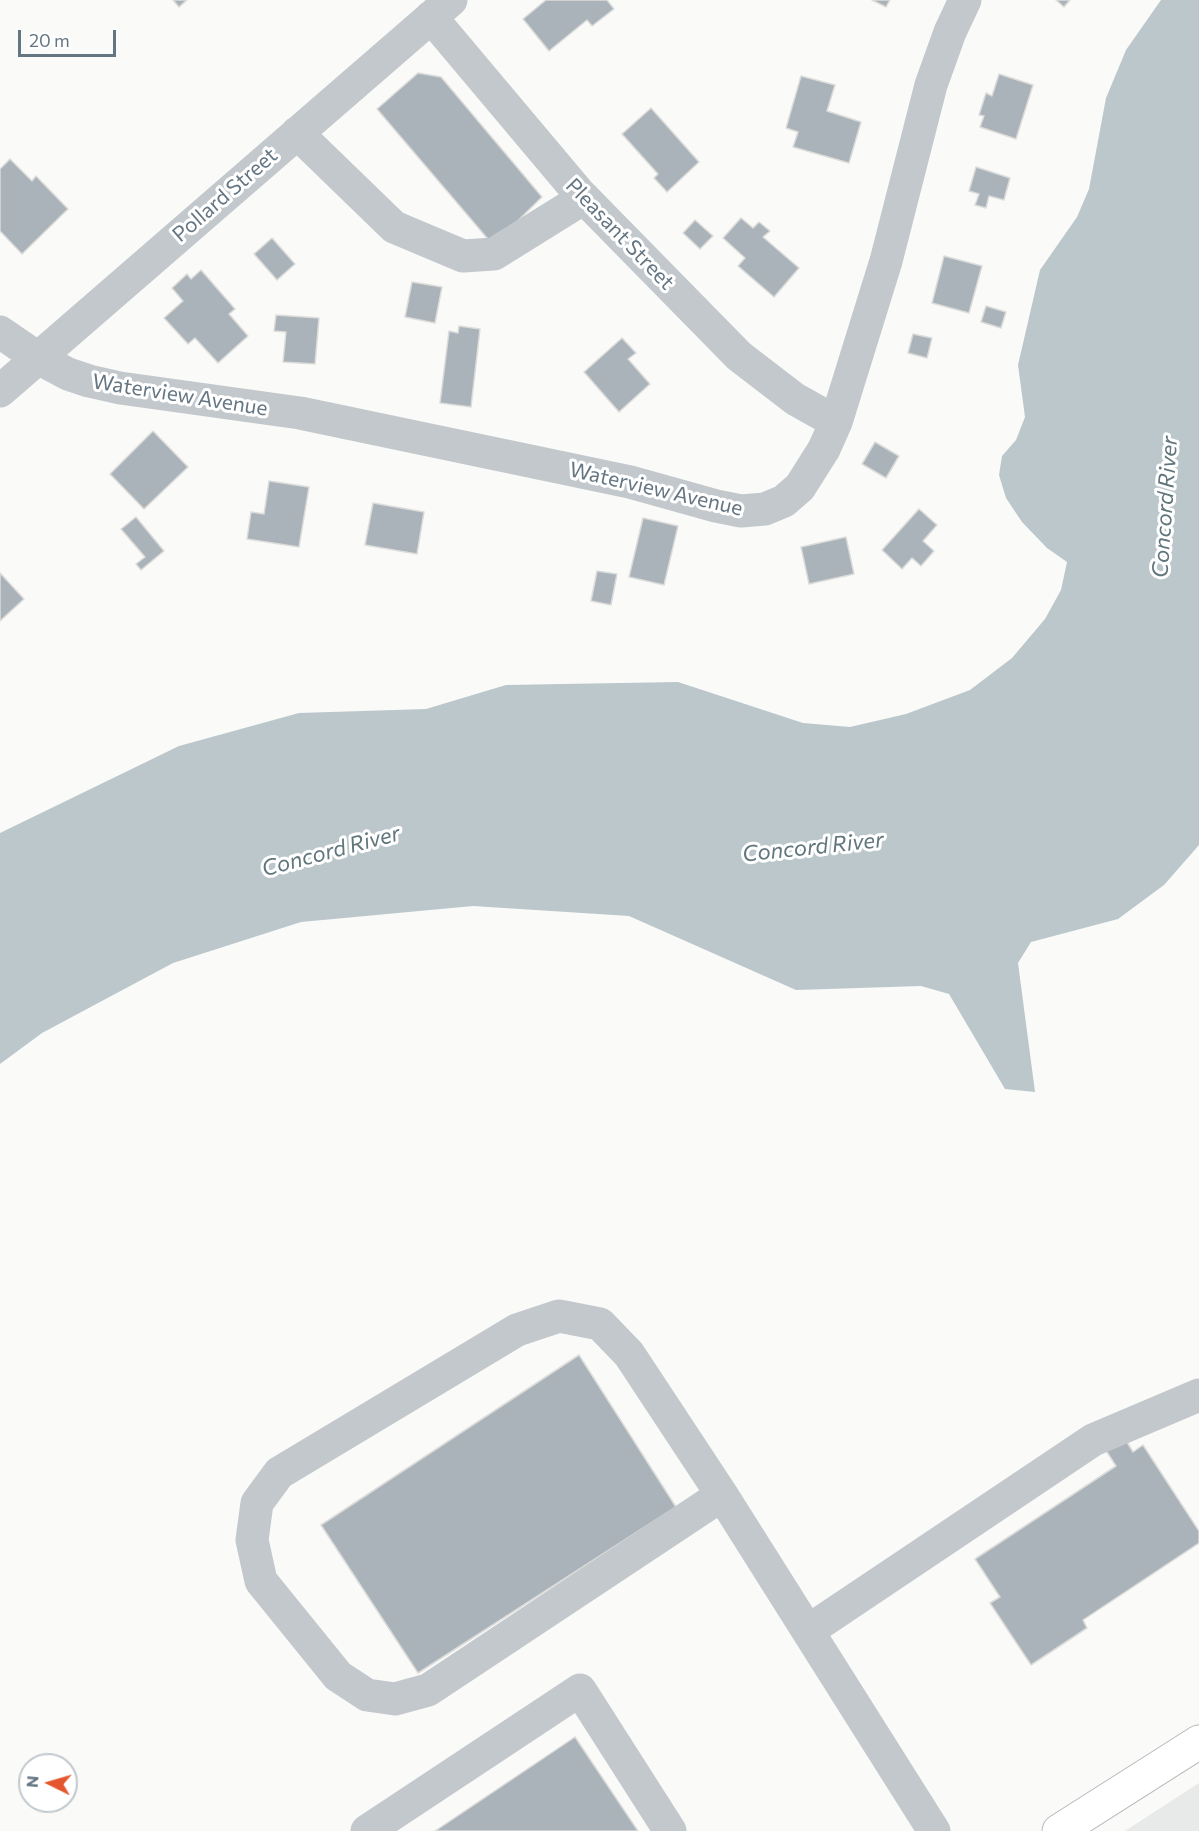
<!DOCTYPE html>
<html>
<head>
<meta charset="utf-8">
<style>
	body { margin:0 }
	#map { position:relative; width:1199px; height:1831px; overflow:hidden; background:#fafaf8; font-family:Commissioner,sans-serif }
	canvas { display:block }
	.north { position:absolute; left:18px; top:1753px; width:60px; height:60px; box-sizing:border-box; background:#fff; border:2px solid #c1c8cd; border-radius:50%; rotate:275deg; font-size:16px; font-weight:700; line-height:24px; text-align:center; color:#657683 }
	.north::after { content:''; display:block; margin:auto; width:21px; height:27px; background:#e4572e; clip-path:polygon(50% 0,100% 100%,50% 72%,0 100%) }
	.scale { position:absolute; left:18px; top:30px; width:98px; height:27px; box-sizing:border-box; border:3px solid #657683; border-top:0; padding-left:8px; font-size:18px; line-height:21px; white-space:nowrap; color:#657683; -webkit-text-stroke:4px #fff; paint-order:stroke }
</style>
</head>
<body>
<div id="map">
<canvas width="1199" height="1831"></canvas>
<div class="north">N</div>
<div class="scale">20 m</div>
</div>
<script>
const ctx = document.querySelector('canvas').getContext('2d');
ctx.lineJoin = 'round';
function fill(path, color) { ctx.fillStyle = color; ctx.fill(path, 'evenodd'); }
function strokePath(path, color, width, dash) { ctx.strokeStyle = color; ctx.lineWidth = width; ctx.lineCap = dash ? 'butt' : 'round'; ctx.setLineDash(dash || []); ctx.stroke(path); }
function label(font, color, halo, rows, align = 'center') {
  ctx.font = font + ' Commissioner,sans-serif'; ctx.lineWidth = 6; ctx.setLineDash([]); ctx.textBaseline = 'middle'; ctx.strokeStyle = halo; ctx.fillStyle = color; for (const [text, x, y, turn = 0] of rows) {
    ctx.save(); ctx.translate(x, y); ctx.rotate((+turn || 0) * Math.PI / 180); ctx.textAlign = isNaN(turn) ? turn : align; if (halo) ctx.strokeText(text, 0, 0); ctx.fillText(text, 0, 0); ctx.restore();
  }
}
fill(new Path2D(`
	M1199,1783V1831H1125Z`), '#e8e9e9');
fill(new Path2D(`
	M1161,0H1199V845L1164,885L1118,919L1031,942L1018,963L1035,1092L1005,1089L949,994L921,986L796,990L629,916L473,906L301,922L173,963L42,1033L0,1064V833L179,746L299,713L426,709L506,685L678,682L803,723L850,727L906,714L970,690L1012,658L1045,619L1061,590L1067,562L1047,548L1022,522L1006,498L999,475L1002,456L1016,440L1025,417L1018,365L1040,270L1077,217L1089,189L1106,98L1126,50Z`), '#bbc7cb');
const building = new Path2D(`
	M173,0H187L179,7Z
	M546,0H607L614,9L592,26L587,20L549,51L523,19Z
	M872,0H890L886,7Z
	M1056,0H1070L1064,7Z
	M418,73L441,77L542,197L493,245L377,109Z
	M999,74L1033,85L1016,139L980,127L984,116L979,115L986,93L992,96Z
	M801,76L835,85L827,111L861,122L849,163L793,147L798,132L786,128Z
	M651,108L699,162L667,192L654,178L658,174L622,134Z
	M10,159L32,181L36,176L68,209L22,254L0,231V169Z
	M976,167L1010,178L1004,200L989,196L986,208L975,205L979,194L969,191Z
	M741,218L753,228L759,222L770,231L763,237L799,268L774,297L738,266L745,258L723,238Z
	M695,220L713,236L700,249L683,233Z
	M272,238L295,264L277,280L254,254Z
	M944,256L982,266L969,313L932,303Z
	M201,270L235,309L229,314L248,336L218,363L195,338L188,344L164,318L183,301L172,288L187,274L191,279Z
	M412,282L442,287L435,323L405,317Z
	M986,306L1006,312L1001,328L981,322Z
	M276,315L319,318L315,364L283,362L286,332L274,331Z
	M459,326L480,329L471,407L440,403L449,331L458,333Z
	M913,334L932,338L927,358L908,353Z
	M622,338L636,353L628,359L650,384L619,412L584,372Z
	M153,431L188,467L144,509L110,474Z
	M875,442L899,456L886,478L862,464Z
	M269,481L309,487L299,547L247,539L251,512L264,514Z
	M373,503L424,512L417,554L365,545Z
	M919,509L937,525L923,541L934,551L921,566L912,558L902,569L882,550Z
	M136,517L164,551L141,570L136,564L145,557L121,529Z
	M643,518L678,526L664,585L629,577Z
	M846,537L854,574L809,584L801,547Z
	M597,571L617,574L611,605L591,601Z
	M0,573L24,599L0,621Z
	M579,1355L676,1507L418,1673L321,1525Z
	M1124,1437L1133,1452L1143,1445L1199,1531V1543L1083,1620L1087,1628L1031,1665L990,1603L1000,1597L975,1559L1116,1466L1105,1449Z
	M575,1737L638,1831H435Z`);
fill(building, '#aab3b9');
strokePath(building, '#dcdcda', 1.5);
const major = new Path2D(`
	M1059,1831L1199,1742`);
strokePath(major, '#b5babe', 35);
strokePath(new Path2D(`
	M431,17L579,193L739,356L795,399L836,422
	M297,133L394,227L463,256L494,254L584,198
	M0,332L38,358L68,374L89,381L120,388L300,413L630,482L716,506L741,511L765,509L784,501L800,487L824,449L836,422L886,261L931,85L950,32L965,0
	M0,391L451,0
	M722,1495L428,1690L395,1699L367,1695L338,1676L261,1581L252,1540L257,1503L279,1473L517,1330L559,1316L600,1324L629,1354L722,1495L934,1831
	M808,1631L1093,1440L1199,1395
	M367,1831L580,1690L670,1831`), '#c3c8cc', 33);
strokePath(major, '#fff', 33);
label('21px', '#657683', '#fff', [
	["Pollard Street",225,195,-41],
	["Pleasant Street",620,234,46],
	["Waterview Avenue",180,395,9],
	["Waterview Avenue",656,489,13]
]);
label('italic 22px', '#60757c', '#fff', [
	["Concord River",1165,507,-86],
	["Concord River",813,847,-6],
	["Concord River",331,851,-15]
]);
</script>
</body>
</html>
